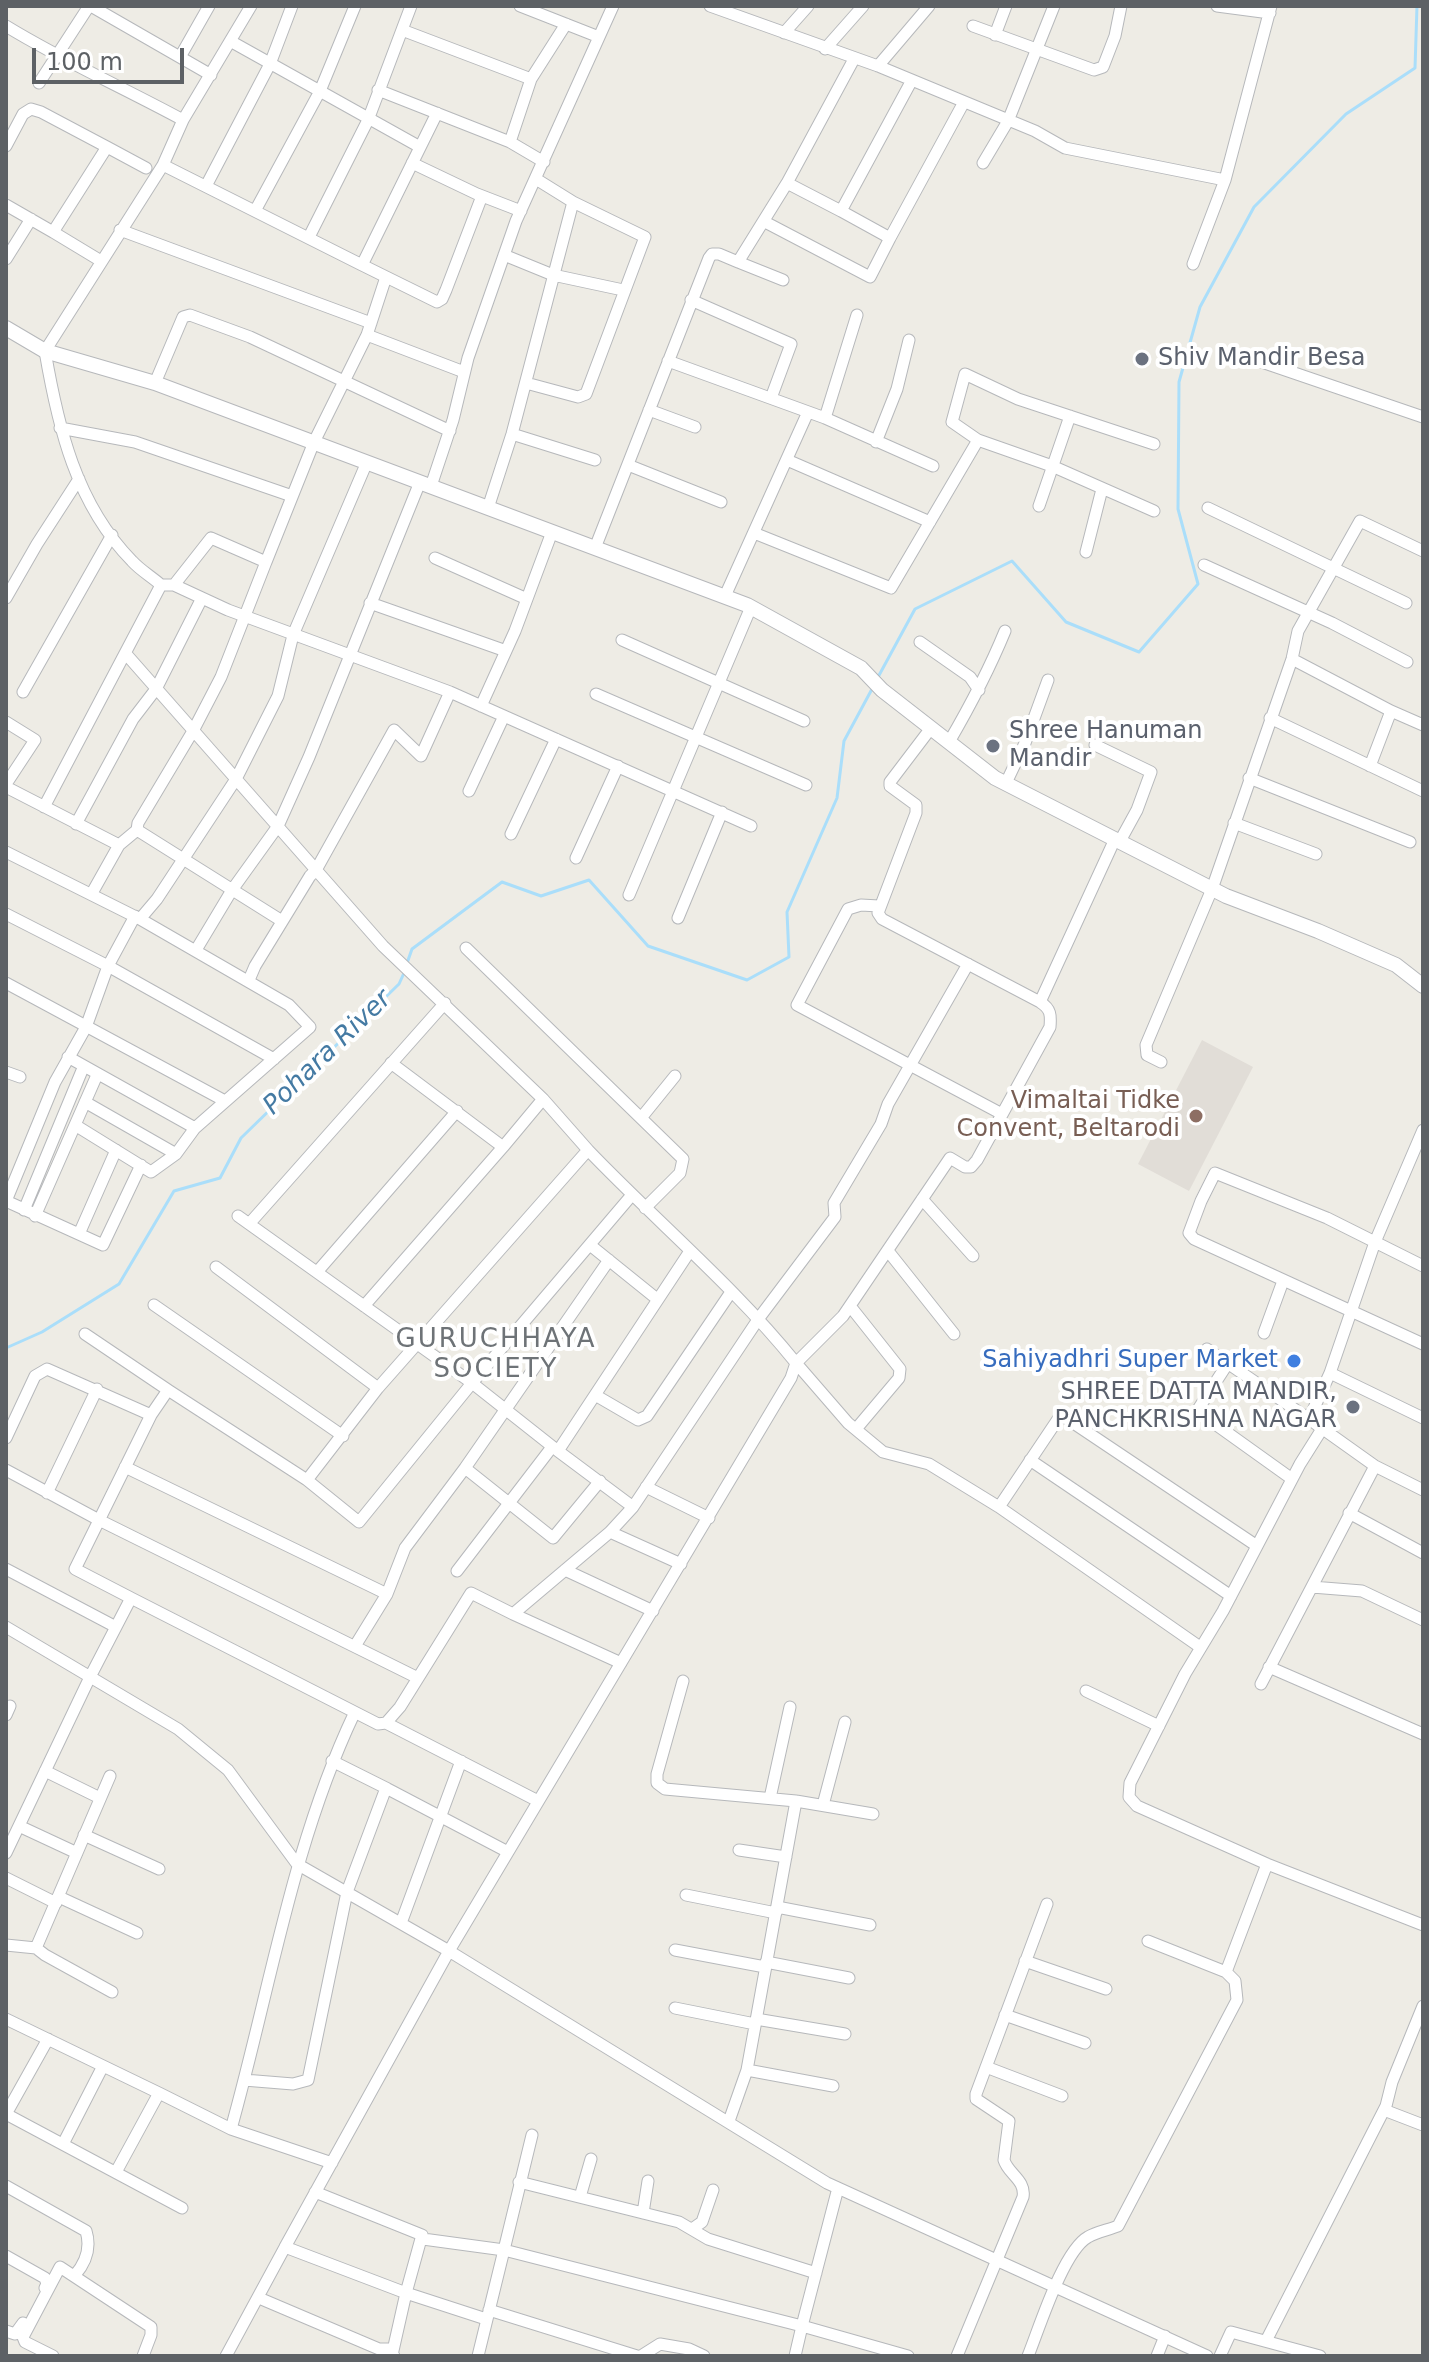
<!DOCTYPE html>
<html>
<head>
<meta charset="utf-8">
<style>
	body { margin:0 }
	#map { position:relative; width:1429px; height:2362px; overflow:hidden; background:#eeece5; font-family:"DejaVu Sans",sans-serif }
	canvas { display:block }
	.frame { position:absolute; inset:0; border:8px solid #5d6165; pointer-events:none }
	.scale { position:absolute; left:32px; top:48px; width:152px; height:36px; box-sizing:border-box; border:4px solid #5d6165; border-top:0; padding-left:10px; font-size:24px; line-height:28px; white-space:nowrap; color:#5d6165; -webkit-text-stroke:6px #fff; paint-order:stroke }
</style>
</head>
<body>
<div id="map">
<canvas width="1429" height="2362"></canvas>
<div class="frame"></div>
<div class="scale">100 m</div>
</div>
<script>
const ctx = document.querySelector('canvas').getContext('2d');
ctx.lineJoin = 'round';
function fill(path, color) { ctx.fillStyle = color; ctx.fill(path, 'evenodd'); }
function strokePath(path, color, width, dash) { ctx.strokeStyle = color; ctx.lineWidth = width; ctx.lineCap = dash ? 'butt' : 'round'; ctx.setLineDash(dash || []); ctx.stroke(path); }
function label(font, color, halo, rows, align = 'center') {
  ctx.font = font + ' "DejaVu Sans",sans-serif'; ctx.lineWidth = 8; ctx.setLineDash([]); ctx.textBaseline = 'middle'; ctx.strokeStyle = halo; ctx.fillStyle = color; for (const [text, x, y, turn = 0] of rows) {
    ctx.save(); ctx.translate(x, y); ctx.rotate((+turn || 0) * Math.PI / 180); ctx.textAlign = isNaN(turn) ? turn : align; if (halo) ctx.strokeText(text, 0, 0); ctx.fillText(text, 0, 0); ctx.restore();
  }
}
fill(new Path2D(`
	M1202,1040L1253,1067L1189,1191L1138,1164Z`), '#e1ddd7');
strokePath(new Path2D(`
	M877,679L915,609L1012,561L1066,622L1139,652L1198,584L1178,509L1179,382L1200,307L1254,207L1346,114L1415,68L1417,6
	M406,966L412,949L502,882L541,896L589,880L648,946L747,980L789,957L787,912L837,798L844,741L872,689
	M6,1348L42,1332L119,1284L174,1191L220,1178L241,1138L399,984L404,973`), '#aadefa', 3);
const minor = new Path2D(`
	M91,6L211,75
	M520,6L599,37
	M710,6L878,66L1035,131L1065,148L1225,180
	M1217,6L1270,13
	M6,26C63,61 124,88 183,120
	M973,26L1094,70L1103,67L1115,36L1121,6
	M402,30L531,79
	M784,33L808,6
	M995,35L1006,6
	M232,42L420,147
	M825,49L863,6
	M180,57L209,6
	M878,66L929,6
	M39,83L89,6
	M378,90L510,142L544,162
	M437,113L362,265L437,302L442,299L446,290L482,196
	M510,142L531,79L566,24
	M6,146L23,114L31,109L41,112L107,147
	M412,163L477,194L521,211
	M983,163L1008,121L1054,6
	M163,165L362,265
	M787,183L854,59
	M206,186L270,64L292,6
	M6,205L53,232L107,147L146,168
	M255,211L320,91L355,6
	M765,222L870,277L890,238L841,211
	M120,230L371,323
	M53,232L101,261
	M309,237L368,120L411,6
	M890,238L964,102
	M504,255L553,275L623,290
	M6,259L31,219
	M738,262L783,280
	M1193,264L1225,180L1271,6
	M691,300L791,344L771,398
	M367,335L464,372
	M668,361L825,418L933,466
	M1259,361L1423,417
	M155,383L183,317L190,315L250,337L450,431
	M526,383L578,397L586,394L645,237L573,202
	M649,410L695,427
	M825,418L857,315
	M60,428L135,442L292,496
	M512,434L595,460
	M876,442L897,389L909,340
	M787,460L930,522
	M628,465L721,502
	M431,486L453,420L468,358L516,221L613,6
	M1039,506L1070,416
	M488,508L512,434L573,202L536,179
	M1208,508L1406,603
	M1154,511L1052,466L978,440L952,422L965,374L1018,399L1154,444
	M754,533L891,588L978,440
	M595,548L709,258L712,254H719L738,262L787,183L841,211L912,80
	M1086,552L1102,489
	M435,558L527,599
	M1204,565L1332,623L1407,662
	M161,585H174L228,610L450,692L751,826
	M174,585L211,538L266,562L314,442L367,335L386,277
	M725,596L808,412
	M6,598L37,544L79,479
	M370,603L506,651
	M622,640L804,721
	M920,642L970,677L979,690
	M1292,659L1391,711L1423,725
	M23,692L112,535
	M596,694L806,785
	M481,706L515,631L552,532
	M1270,718L1423,791
	M6,722L35,740L6,784
	M931,728L890,782V786L916,805V813L878,913L882,919L1040,1002C1051,1009 1051,1015 1050,1027L977,1160L971,1167H965L950,1158L843,1316L796,1363L848,1423L883,1452L929,1464L999,1507L1058,1419L1063,1416L1257,1546
	M949,742C970,706 989,670 1005,631
	M1095,745L1151,772L1137,810L1120,841
	M1370,766L1391,711
	M1249,778L1410,842
	M1006,783L1025,743L1048,680
	M6,787L119,845L92,893
	M469,791L504,716
	M44,807L161,585C152,577 140,570 132,561C76,504 58,427 45,351L163,165L183,120L251,6
	M1234,823L1316,854
	M76,824L133,719L156,689L202,598
	M137,830L282,921
	M511,834L556,739
	M119,845L137,830L138,823L193,731L221,677L266,562
	M6,852L140,919L157,899L236,779L278,696L293,635L367,462
	M576,858L618,766
	M629,895L751,607
	M879,906L861,905L848,909L797,1005L1002,1114
	M6,914L108,966L274,1059
	M678,918L722,812
	M466,948L683,1159L680,1173L645,1208
	M196,950L232,890L278,826L309,757L420,482
	M249,980L255,966L310,876L316,870L394,730L421,756L450,692
	M6,983L225,1101
	M1040,1002L1115,839
	M68,1057L195,1128L310,1027L289,1005L140,919
	M1161,1062L1147,1055L1146,1045L1212,889L1292,659L1298,631L1360,521L1423,551
	M6,1072L20,1077
	M85,1102L176,1154
	M641,1118L675,1076
	M75,1125L151,1172L176,1154L195,1128
	M1423,1130L1375,1242L1330,1373L1309,1419L1375,1466L1423,1490
	M503,1147L543,1099
	M631,1196L472,1383L558,1451L690,1251
	M922,1199L973,1256
	M6,1201L55,1082L86,1027L108,966L135,916
	M6,1201L103,1245L141,1165
	M24,1210L83,1068
	M35,1216L97,1075
	M238,1216L472,1383L359,1522L307,1480
	M249,1224L445,1003
	M79,1234L116,1150
	M590,1245L657,1299
	M888,1251L954,1334
	M1423,1266L1327,1218L1215,1173L1201,1201L1189,1233L1194,1239L1423,1344
	M216,1267L378,1388
	M317,1272L457,1111
	M154,1305L343,1436
	M364,1306L503,1147L391,1063
	M850,1306L900,1369L899,1378L856,1429
	M1264,1333L1283,1281
	M85,1334L168,1390
	M1207,1349L1309,1419
	M1228,1363L1197,1411L1292,1479
	M1330,1373L1423,1418
	M595,1395L638,1420L647,1416L731,1292
	M1322,1429L1300,1464L1223,1611L1185,1674L1130,1783L1129,1797L1137,1806L1267,1864L1423,1925
	M6,1438L35,1376L47,1369L151,1415
	M558,1451L633,1507L759,1318L835,1217L834,1203L881,1124L888,1104L968,964
	M1030,1460L1231,1596
	M125,1467L387,1594L355,1646
	M465,1468L553,1538L600,1481
	M6,1470L99,1520L418,1678
	M646,1487L709,1518
	M47,1493L97,1389
	M999,1507L1200,1647
	M1349,1513L1423,1553
	M610,1532L681,1564
	M6,1569L116,1627
	M565,1570L653,1611
	M457,1571L552,1447
	M1312,1587L1362,1591L1423,1620
	M387,1594L405,1548L465,1468L609,1260
	M131,1598L378,1724L386,1723L400,1707L471,1593L513,1614L610,1532L633,1507
	M513,1614L621,1663
	M6,1627L178,1729L228,1770L297,1864L449,1951L827,2183L1207,2356
	M1269,1667L1423,1734
	M683,1681L657,1774V1783L665,1789L796,1801L873,1814
	M1261,1684L1375,1466
	M1086,1691L1159,1726
	M6,1715L10,1706
	M386,1723L538,1801
	M45,1771L100,1798
	M386,1788L508,1852
	M770,1798L790,1707
	M823,1805L845,1722
	M19,1826L77,1853
	M84,1835L159,1869
	M739,1850L786,1857
	M6,1853L90,1677L131,1598L75,1569L151,1415L168,1390L307,1480L378,1388L588,1150L543,1099L383,946L126,654
	M6,1878L56,1903
	M686,1895L776,1913
	M59,1897L137,1933
	M777,1907L870,1925
	M401,1923L461,1761
	M1148,1941L1226,1972
	M6,1945L36,1948L45,1955L112,1992
	M36,1948L110,1776
	M675,1950L765,1967
	M1025,1961L1106,1989
	M766,1962L849,1978
	M675,2008L755,2024
	M1005,2015L1085,2043
	M6,2019L159,2093L116,2172
	M756,2019L845,2034
	M986,2067L1062,2096
	M747,2070L833,2086
	M244,2080L293,2084L308,2080L347,1892L386,1788L332,1761
	M159,2093L231,2129L332,2163
	M1384,2110L1423,2125
	M6,2114L182,2208
	M6,2114L48,2039
	M729,2121L747,2070L796,1801
	M231,2129C270,1990 292,1845 354,1714
	M63,2144L103,2066
	M519,2182L679,2222L708,2239L816,2273
	M6,2186L86,2231C91,2247 87,2261 75,2275
	M838,2188L802,2326L908,2356
	M315,2192L422,2235L406,2293L486,2319
	M580,2197L591,2159
	M643,2213L648,2181
	M692,2229L702,2222L713,2190
	M421,2241L423,2239L504,2250L532,2135
	M6,2256L45,2278L47,2284L45,2288
	M259,2298L379,2349H393
	M489,2310L637,2356
	M6,2331L15,2334L23,2323
	M1266,2341L1386,2106L1392,2082L1423,2006
	M53,2356L25,2342L23,2337L60,2267L151,2327V2335L143,2356
	M226,2356L285,2247
	M394,2356L392,2355L406,2293L285,2247L449,1951L791,1378L796,1363C734,1286 657,1222 588,1150
	M478,2356L504,2250L802,2326L795,2356
	M641,2356L660,2344L689,2349L704,2356
	M957,2356L1023,2197C1026,2180 1008,2174 1004,2160L1009,2121L976,2099V2094L1047,1904
	M1028,2356C1039,2329 1063,2251 1088,2237C1096,2232 1108,2230 1118,2226L1237,2000L1235,1981L1226,1972L1267,1864
	M1157,2356L1165,2336
	M1220,2356L1231,2332L1320,2356`);
const tertiary = new Path2D(`
	M6,328L45,351L155,383L747,605L861,668L882,690L995,778L1226,896L1318,931L1396,965L1423,986`);
strokePath(minor, '#b6b8bb', 13);
strokePath(tertiary, '#b6b8bb', 16);
strokePath(minor, '#fff', 11);
strokePath(tertiary, '#fff', 14);
for (const [x, y, r, color] of [
	[1142,359,8,"#6b7280"],
	[993,746,8,"#6b7280"],
	[1196,1116,8,"#8d6e63"],
	[1294,1361,8,"#3f7fe0"],
	[1353,1407,8,"#6b7280"]
]) { const dot = new Path2D(); dot.arc(x, y, r, 0, 2 * Math.PI); ctx.fillStyle = color; ctx.fill(dot); strokePath(dot, '#fff', 3); }
label('24px', '#5b616d', '#fff', [
	["Shiv Mandir Besa",1158,359],
	["Shree Hanuman",1009,732],
	["Mandir",1009,760],
	["SHREE DATTA MANDIR,",1337,1393,"right"],
	["PANCHKRISHNA NAGAR",1337,1421,"right"]
], 'left');
label('24px', '#785e54', '#fff', [
	["Vimaltai Tidke",1180,1102],
	["Convent, Beltarodi",1180,1130]
], 'right');
label('24px', '#366cbe', '#fff', [
	["Sahiyadhri Super Market",1278,1361]
], 'right');
label('italic 26px', '#447aa3', '#fff', [
	["Pohara River",328,1053,-44]
]);
ctx.letterSpacing = '2px';
label('26px', '#6e7377', '#fff', [
	["GURUCHHAYA",496,1340],
	["SOCIETY",496,1370]
]);
ctx.letterSpacing = '0px';
</script>
</body>
</html>
